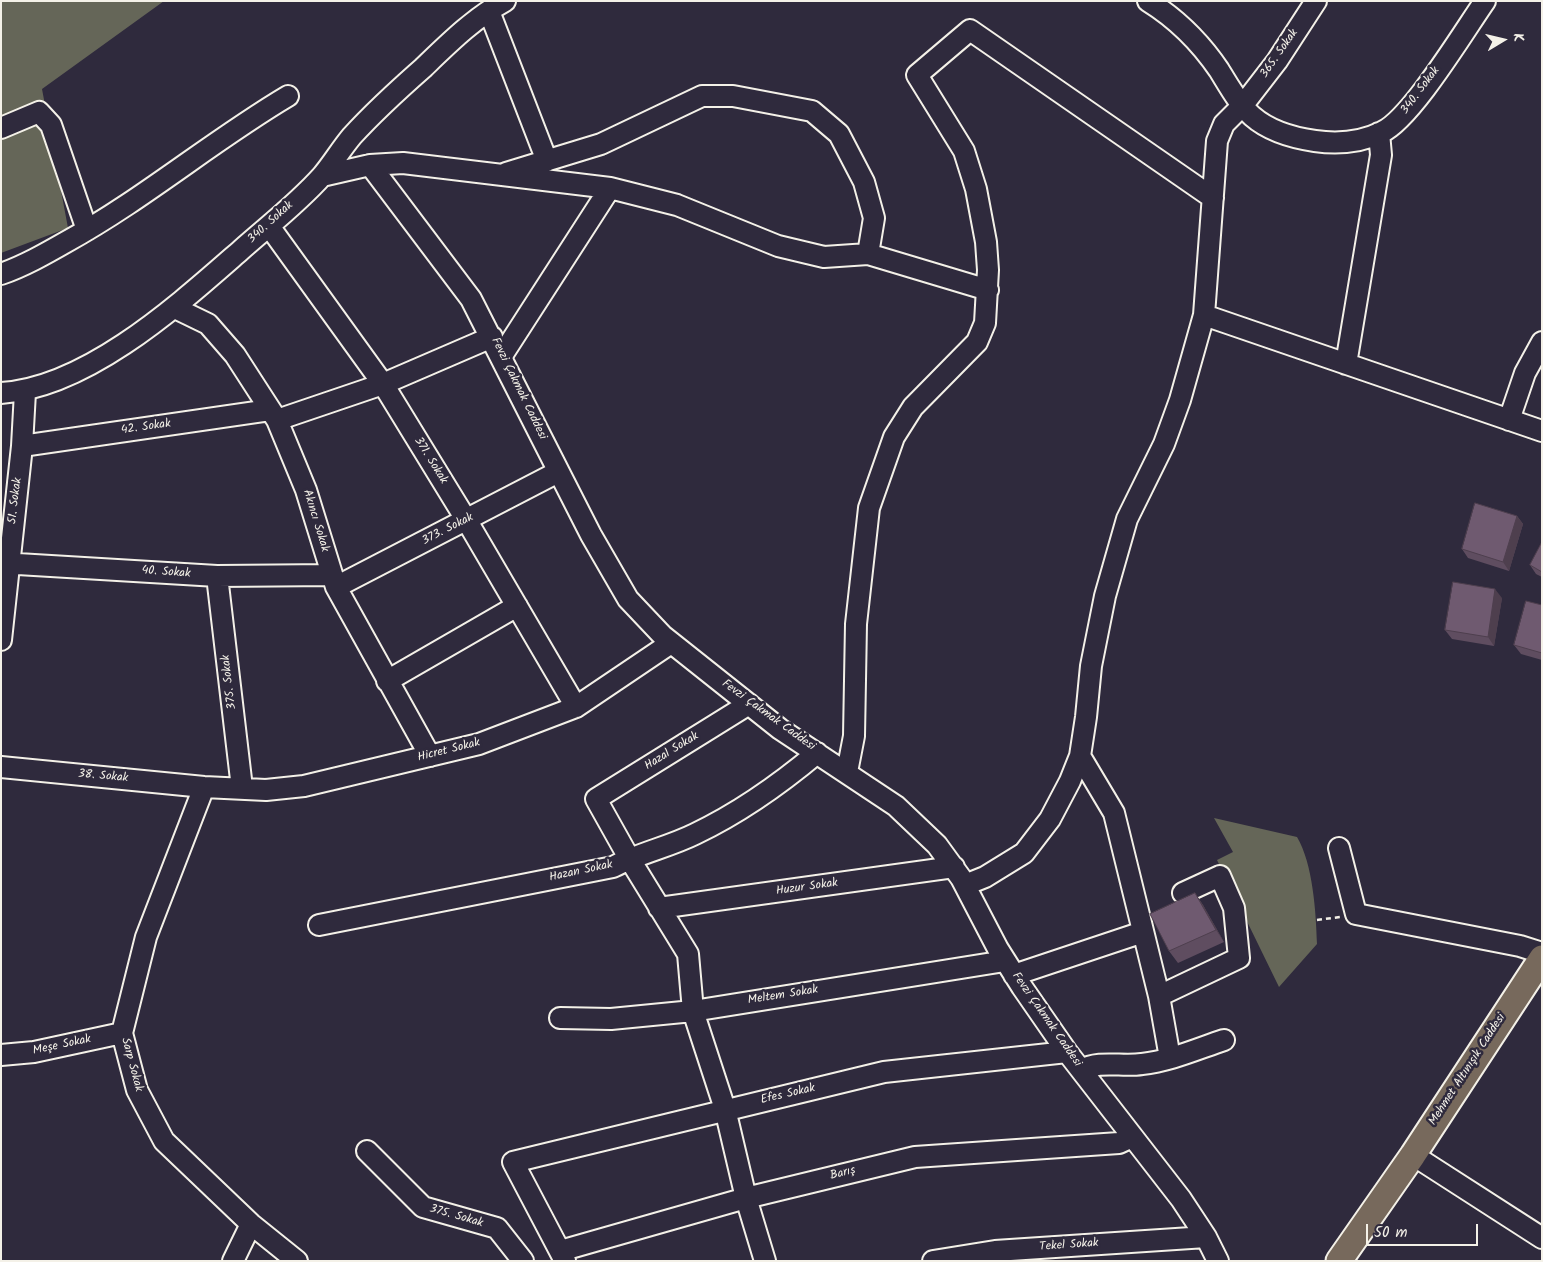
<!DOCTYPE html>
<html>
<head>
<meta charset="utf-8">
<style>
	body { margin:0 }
	#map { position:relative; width:1543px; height:1262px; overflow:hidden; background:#2f2a3d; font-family:Kalam,sans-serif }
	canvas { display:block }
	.frame { position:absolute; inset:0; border:2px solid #f4f1e8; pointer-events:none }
	.north { position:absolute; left:1478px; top:15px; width:50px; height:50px; -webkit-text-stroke:4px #2f2a3d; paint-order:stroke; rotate:81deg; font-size:14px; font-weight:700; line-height:20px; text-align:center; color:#f4f1e8 }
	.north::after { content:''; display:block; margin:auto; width:18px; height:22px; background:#f4f1e8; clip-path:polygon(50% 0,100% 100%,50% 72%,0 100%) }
	.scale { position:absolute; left:1366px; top:1224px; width:112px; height:22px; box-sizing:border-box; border:2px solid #f4f1e8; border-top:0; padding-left:6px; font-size:15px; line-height:18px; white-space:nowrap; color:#f4f1e8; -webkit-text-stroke:4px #2f2a3d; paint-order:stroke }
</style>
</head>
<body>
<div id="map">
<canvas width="1543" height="1262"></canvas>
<div class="frame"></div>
<div class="north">K</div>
<div class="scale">50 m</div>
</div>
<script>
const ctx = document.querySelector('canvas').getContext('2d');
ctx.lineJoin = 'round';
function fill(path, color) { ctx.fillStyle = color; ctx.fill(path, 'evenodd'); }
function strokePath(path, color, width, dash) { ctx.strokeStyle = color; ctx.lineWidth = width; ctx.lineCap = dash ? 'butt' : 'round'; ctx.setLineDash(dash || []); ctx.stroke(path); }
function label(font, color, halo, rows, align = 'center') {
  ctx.font = font + ' Kalam,sans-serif'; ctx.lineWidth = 5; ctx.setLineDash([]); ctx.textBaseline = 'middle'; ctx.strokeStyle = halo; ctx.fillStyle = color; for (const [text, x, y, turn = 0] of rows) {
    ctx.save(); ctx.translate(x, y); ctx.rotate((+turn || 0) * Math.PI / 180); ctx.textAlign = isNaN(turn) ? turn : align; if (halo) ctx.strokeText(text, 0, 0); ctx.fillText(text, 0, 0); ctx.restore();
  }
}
fill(new Path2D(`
	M1,1H164L42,89L68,228L1,253Z
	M1214,818L1297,837C1313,864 1316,912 1317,944L1279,987L1217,860L1233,852Z`), '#656658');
const minor = new Path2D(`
	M1148,1C1177,19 1200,42 1219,70C1229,86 1238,103 1252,116C1269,131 1294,138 1315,141C1337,144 1362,142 1382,132C1411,119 1464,31 1485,1
	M489,11L547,161
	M1,128L39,112L51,125L87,230
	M370,165L471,299L591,535L628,599L663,636L780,729L896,806L937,845L961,878L998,949L1022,987L1067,1052L1181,1199L1206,1237L1218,1261
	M506,173L601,144L702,96H733L812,111L839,134L864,182L874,218L868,254
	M322,176L370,165L403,163L610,188L677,205L778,246L824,257L868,254L988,290
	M269,226L383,384L467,521L576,707
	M1,274C24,266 45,254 66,242C144,199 212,141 288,96
	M175,308L208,324L235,355L277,420L306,490L336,587L430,756
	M1204,315L1542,431
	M501,357L610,188
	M1346,364L1381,155L1379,133
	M1,393C87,388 178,305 241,250C268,226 298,203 322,176C333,163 341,149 352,136C374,112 398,90 423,68C448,44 474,18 505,1
	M277,420L383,384L492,337
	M1509,420L1525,373L1542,342
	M22,446L270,410
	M1,563L217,576L332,575
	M217,576L242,788
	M336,587L558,472
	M1,640L22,446L25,392
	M387,681L517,606
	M749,704L596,799L629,858L688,954L693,1011L725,1109L746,1198L765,1261
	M1080,756L1114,813L1159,996L1170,1058
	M1,767L204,787L266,790L304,786L479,744L576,707L671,643
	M847,772L854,736L856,624L869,508L894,437L913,407L977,342L985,323L988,270L986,242L976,189L964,151L917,75L970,30L1213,198
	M204,787L146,937L122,1033L137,1090L164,1141L251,1224L297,1261
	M1339,848L1356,914L1520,946L1542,953
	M965,885L985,877L1024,853L1050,819L1070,781L1080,756L1086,717L1091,666L1105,596L1127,519L1164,444L1180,400L1204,315L1217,141L1224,124L1243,105L1277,61L1316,1
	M659,908L954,867
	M319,925L613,867C639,853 669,847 695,834C739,813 780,784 817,753
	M1014,975L1143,932
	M1159,996L1239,958L1234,908L1220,876L1183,893
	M560,1018L611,1019L693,1011L1005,961
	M1,1055L34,1052L122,1033
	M1081,1070C1100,1060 1121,1067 1142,1064C1170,1061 1197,1049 1224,1040
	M367,1151L423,1207L497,1228L523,1261
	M1413,1155L1542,1238
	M560,1251L746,1198L915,1157L1119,1143L1132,1137
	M233,1261L251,1224
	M565,1261L513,1162L884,1072L1067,1052
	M933,1261L995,1251L1206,1237`);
const major = new Path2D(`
	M1339,1261L1413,1155L1542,958`);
strokePath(minor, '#f4f1e8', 24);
strokePath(major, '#f4f1e8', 29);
strokePath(new Path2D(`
	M1317,920L1340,917`), '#f4f1e8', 2.5, [5, 4]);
strokePath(minor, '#2f2a3d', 20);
strokePath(major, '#77695c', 25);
fill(new Path2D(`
	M1517,516L1523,524L1509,571L1468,558L1462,549Z
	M1542,542V577L1536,574L1530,565Z
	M1502,598L1494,646L1452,639L1445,630Z
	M1542,605V660L1521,654L1514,645Z
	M1195,893L1203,905L1224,942L1178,963L1169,951Z`), '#5f4d60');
fill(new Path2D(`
	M1517,516L1523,524L1509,571L1503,562Z
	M1495,589L1502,598L1494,646L1488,637Z
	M1195,893L1203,905L1224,942L1216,930Z`), '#4e3f4e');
const building = new Path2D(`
	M1475,503L1517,516L1503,562L1462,549Z
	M1542,542V572L1530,565Z
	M1453,582L1495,589L1488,637L1445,630Z
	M1526,601L1542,605V653L1514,645Z
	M1195,893L1216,930L1169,951L1150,914Z`);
fill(building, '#6f5a70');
strokePath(building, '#4e3f4e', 1);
label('12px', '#f4f1e8', '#2f2a3d', [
	["365. Sokak",1280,54,-55],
	["340. Sokak",1421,91,-53],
	["340. Sokak",271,223,-42],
	["Fevzi Çakmak Caddesi",518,389,64],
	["42. Sokak",146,428,-8],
	["371. Sokak",430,461,58],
	["51. Sokak",16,501,-83],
	["Akıncı Sokak",315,521,73],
	["373. Sokak",448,530,-27],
	["40. Sokak",166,573,4],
	["375. Sokak",230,682,-97],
	["Fevzi Çakmak Caddesi",768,716,36],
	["Hicret Sokak",449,751,-14],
	["Hazal Sokak",672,752,-32],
	["38. Sokak",103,777,5],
	["Hazan Sokak",581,872,-12],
	["Huzur Sokak",807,888,-8],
	["Meltem Sokak",783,996,-9],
	["Fevzi Çakmak Caddesi",1046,1020,55],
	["Meşe Sokak",62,1046,-12],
	["Sarp Sokak",131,1065,75],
	["Mehmet Altınışık Caddesi",1468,1070,-57],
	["Efes Sokak",788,1095,-13],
	["Barış",843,1174,-14],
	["375. Sokak",456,1217,16],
	["Tekel Sokak",1069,1246,-4]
]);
</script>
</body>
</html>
